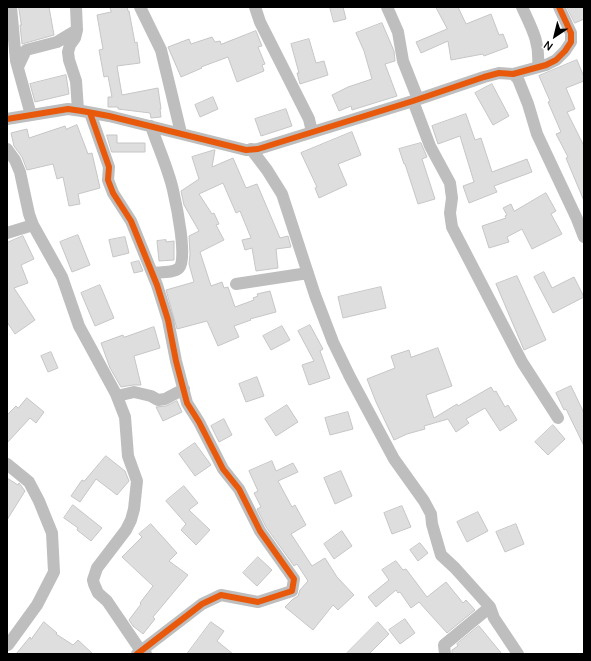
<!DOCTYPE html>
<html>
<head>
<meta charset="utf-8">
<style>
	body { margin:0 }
	#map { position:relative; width:591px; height:661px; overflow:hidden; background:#fff; font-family:Manrope,sans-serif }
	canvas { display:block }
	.frame { position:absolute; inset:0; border:8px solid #000; pointer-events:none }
	.north { position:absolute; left:535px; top:16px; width:40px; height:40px; -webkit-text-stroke:3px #fff; paint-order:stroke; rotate:215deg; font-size:11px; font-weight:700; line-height:16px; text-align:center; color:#000 }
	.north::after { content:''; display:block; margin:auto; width:14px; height:18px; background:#000; clip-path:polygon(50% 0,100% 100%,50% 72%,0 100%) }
</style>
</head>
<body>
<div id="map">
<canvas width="591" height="661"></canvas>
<div class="frame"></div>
<div class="north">N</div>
</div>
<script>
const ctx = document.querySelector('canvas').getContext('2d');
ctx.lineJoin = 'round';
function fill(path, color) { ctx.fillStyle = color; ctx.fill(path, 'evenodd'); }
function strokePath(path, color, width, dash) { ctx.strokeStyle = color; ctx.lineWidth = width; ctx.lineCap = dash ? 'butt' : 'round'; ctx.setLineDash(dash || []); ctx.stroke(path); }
const building = new Path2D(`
	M19,7H49L54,35L22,44L20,25H21Z
	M110,7H127L128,11H129L135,43L137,42L140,63L117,66L122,95L158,88L161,109H160L161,117L151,118L150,113L118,109V107H108V97H112L108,76L104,77L99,50L103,49L97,15L111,12Z
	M330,7H343L346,19L334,22Z
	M436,7H458L466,24L491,14L499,35L503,34L508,47L484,56L483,54L451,60L448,41L421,53L416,42L447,29Z
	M567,7H584V19L575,23Z
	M382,23L394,51L395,61L385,64L397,96L352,110L351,106L339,111L332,95L348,87L372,79L364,51L356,33Z
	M256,31L262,46L258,47L265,64L262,65L264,71L237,82L228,57L201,67L202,68L181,77L168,47L189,39L191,44L212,37L215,42L220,41L221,44Z
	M309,39L316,63L324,61L328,75L300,84L297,73H299L291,44Z
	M577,60L584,77V81L566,88L575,109L567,112L584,146V201L566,158L568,157L556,134L561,132L548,102L550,101L539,76Z
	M66,75L69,94L35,102L30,84Z
	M492,84L509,116L493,125L475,93Z
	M213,97L218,109L200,117L195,105Z
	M286,109L292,126L261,136L255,119Z
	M466,114L475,140L481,138L492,172L527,159L532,172L494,186L497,192L469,203L463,186L474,182L460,136L438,144L432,126Z
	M77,125L88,154L92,153L100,188L78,194L80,204L69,206L63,177L57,179L53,164L27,170L22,157L14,146L11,133L27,129L29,138L65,126L66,129Z
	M352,132L361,155L338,164L347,185L319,198L315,188L317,187L301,153Z
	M107,135H117V143H145V152H112Z
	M421,143L427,157L422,159L435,199L418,204L405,164H404L399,149Z
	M214,150H215L212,167L233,158L246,188L257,184L280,238L288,236L291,247L276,249L278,268L256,271L252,248L245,250L242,240L251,238L240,211L236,213L223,183L199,194L212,214L214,213L219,224L216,225L224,240L200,252L211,286L222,282L224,288L228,287L235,307L254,300L253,298L258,296L257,294L270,291L276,312L250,319L251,320L234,326L239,337L218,346L207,321L177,329L166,290L194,282L189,264L190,254L189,236L199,231L184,205L181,191L199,179L192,157Z
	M546,193L556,211L551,214L562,234L532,249L522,229L507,237L509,242L489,248L482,226L506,218L505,216L507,215L503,208L511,204L514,211Z
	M78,235L90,265L72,272L60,242Z
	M23,236L34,259L21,265L28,283L14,288L35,320L15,334L7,322V243Z
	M125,237L129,253L113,257L109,240Z
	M166,240V242L174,241V260L159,261L157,241Z
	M139,261L143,271L134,273L131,263Z
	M544,272L552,288L574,277L584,297L553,313L534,277Z
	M517,276L546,340L524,350L496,284Z
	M100,285L114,318L95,326L81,293Z
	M381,287L386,308L343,318L338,297Z
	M310,325L323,349L320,351L330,378L309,385L302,365L314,361L298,331Z
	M282,326L290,340L271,350L263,336Z
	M154,327L160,348L134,356L141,385H133L121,387L110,368L101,343L123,335L124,337Z
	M438,348L452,386L426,395L434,418L457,404L458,406L491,387L494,392L496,391L505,407L508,405L517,420L500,431L485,408L466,419L469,423L456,432L448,419L424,426L425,429L407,434L394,440L376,402L367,379L395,368L391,356L409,350L411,357Z
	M51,352L58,368L48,372L41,356Z
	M257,377L264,396L246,402L239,384Z
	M571,386L584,413V446L566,409L564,410L556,393Z
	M27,398L44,412L36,423L30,418L7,443V415L16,406L18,408Z
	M177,401L182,412L163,421L156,407L166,406Z
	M287,405L298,422L276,436L265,419Z
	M348,412L353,429L330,435L325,418Z
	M224,419L232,435L219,442L211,426Z
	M553,425L565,439L548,455L535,442Z
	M195,443L211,465L195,476L179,454Z
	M106,456L125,471L129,481L117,495L96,479L80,502L71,496L82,480L84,481Z
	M272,461L276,471L293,463L298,472L278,481L292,507L295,505L306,525L291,534L312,566L325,558L337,577L354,595L338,610L333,605L313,630L285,607L293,599L298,596L300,590L308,581L297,564L294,566L266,527L257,509L261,507L254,493L258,491L249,471Z
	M341,471L352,496L335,504L324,478Z
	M7,478L18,485L19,483L25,491L7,520Z
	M184,486L198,503L189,510L210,530L196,545L181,530L186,524L166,501Z
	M73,505L102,528L91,541L77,530L78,528L64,518Z
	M402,506L411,527L392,534L384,513Z
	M478,512L488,531L467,542L457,522Z
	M151,524L177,553L169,561L188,575L153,617L155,619L143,634L133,626L129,620L141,604L140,603L153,586L122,557L142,537L139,534Z
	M516,524L524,544L505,552L496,532Z
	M342,531L352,546L334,559L324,544Z
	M420,543L428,553L418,561L410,550Z
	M258,557L272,570L257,586L243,573Z
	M396,561L403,570L406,569L427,597L446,582L463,603L466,600L475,610L447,633L419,602L411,608L400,592L398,593L396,590L376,607L368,597L389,580L382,570Z
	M405,619L415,633L400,644L389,630Z
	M44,622L57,633L56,634L73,645L78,640L93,654H16L30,637L31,639Z
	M211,622L224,631L217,641L233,654H187Z
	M378,622L389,634L369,654H346Z
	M479,626L502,654H452V650L458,646L457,644Z`);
fill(building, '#dedede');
strokePath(building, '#c6c6c6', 1);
strokePath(new Path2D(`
	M11,7L16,61L31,115
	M76,7L77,30L75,38L70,45L68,52L69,60L76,81L78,110
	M140,7L161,50L181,133
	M255,7L260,22L309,119L312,132
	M387,7L398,32L403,61L418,99
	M522,7C532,29 540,42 538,66
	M18,67L26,50L57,42L77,30
	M513,74L518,79L528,104L537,134L577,219L584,237
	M413,101L430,146L450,183L452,198L450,213L452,227L522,362L558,418
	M90,113L109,167L108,180L113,193L131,221L157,285L168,320L176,361L187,403L199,422L223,469L239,489L260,531L294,579L292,591L258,602L221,595L202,604L137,654
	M7,119L68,109L82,111L109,116L246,150L258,149L413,101L484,77L499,73L513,74L546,65L556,60L565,51L571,42V33L559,7
	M151,126C158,147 168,168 173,190C176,203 188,259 179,268C174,273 160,272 152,273
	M7,149L15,160L20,172L29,214L33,225L62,277L79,326L116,394L125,417L128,456L137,481L134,509L131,520L126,530L97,568L93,580L94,584L98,593L107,601L141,651L146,654
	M251,149L267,170L282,194L315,295L333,342L350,377L394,459L424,501L431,514L432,524L441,555L455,568L490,607L494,618L518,654
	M7,233L33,225
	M236,284L308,273
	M117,396L134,392L151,396L158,400L165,399L184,389
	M7,464L29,482L39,501L52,533L54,572L37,605L8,645
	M445,654L444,645L490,607`), '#bebebe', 12);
strokePath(new Path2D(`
	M90,113L109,167L108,180L113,193L131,221L157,285L168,320L176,361L187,403L199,422L223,469L239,489L260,531L294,579L292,591L258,602L221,595L202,604L137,654
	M7,119L68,109L82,111L109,116L246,150L258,149L413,101L484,77L499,73L513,74L546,65L556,60L565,51L571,42V33L559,7`), '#e8590c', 6);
</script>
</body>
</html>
